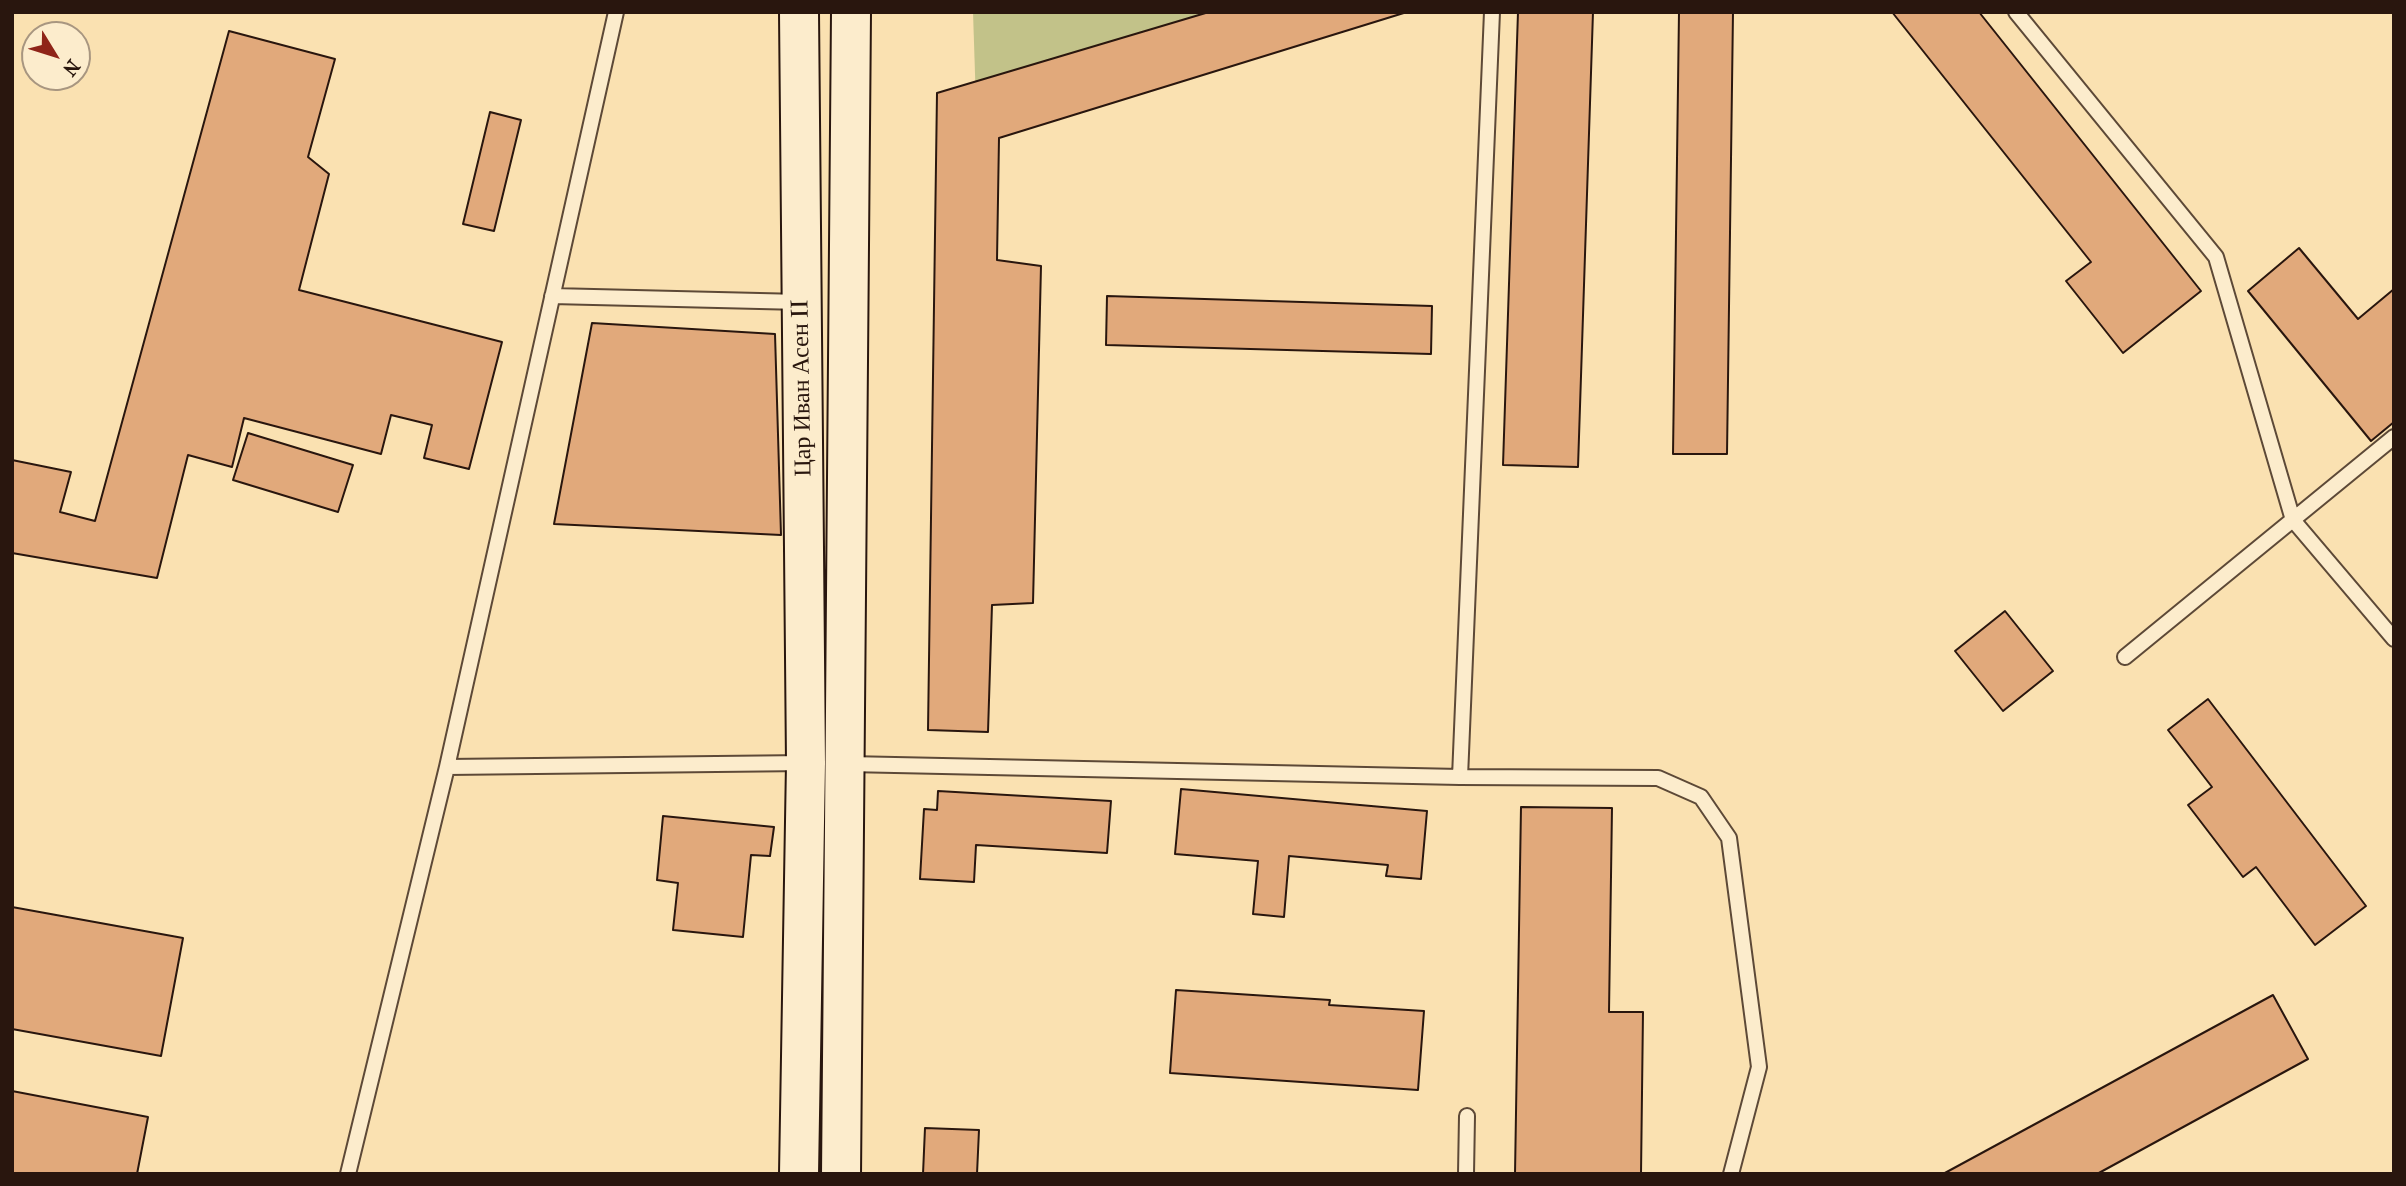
<!DOCTYPE html>
<html>
<head>
<meta charset="utf-8">
<style>
	body { margin:0 }
	#map { position:relative; width:2406px; height:1186px; overflow:hidden; background:#fae1b1; font-family:"IM FELL French Canon",serif }
	canvas { display:block }
	.frame { position:absolute; inset:0; border:14px solid #29160e; pointer-events:none }
	.north { position:absolute; left:21px; top:21px; width:70px; height:70px; box-sizing:border-box; background:#fceccc; border:2px solid #a89680; border-radius:50%; rotate:128deg; font-size:19px; font-weight:700; line-height:28px; text-align:center; color:#29160e }
	.north::after { content:''; display:block; margin:auto; width:24px; height:32px; background:#8f2418; clip-path:polygon(50% 0,100% 100%,50% 72%,0 100%) }
</style>
</head>
<body>
<div id="map">
<canvas width="2406" height="1186"></canvas>
<div class="frame"></div>
<div class="north">N</div>
</div>
<script>
const ctx = document.querySelector('canvas').getContext('2d');
ctx.lineJoin = 'round';
function fill(path, color) { ctx.fillStyle = color; ctx.fill(path, 'evenodd'); }
function strokePath(path, color, width, dash) { ctx.strokeStyle = color; ctx.lineWidth = width; ctx.lineCap = dash ? 'butt' : 'round'; ctx.setLineDash(dash || []); ctx.stroke(path); }
function label(font, color, halo, rows, align = 'center') {
  ctx.font = font + ' "IM FELL French Canon",serif'; ctx.lineWidth = 6; ctx.setLineDash([]); ctx.textBaseline = 'middle'; ctx.strokeStyle = halo; ctx.fillStyle = color; for (const [text, x, y, turn = 0] of rows) {
    ctx.save(); ctx.translate(x, y); ctx.rotate((+turn || 0) * Math.PI / 180); ctx.textAlign = isNaN(turn) ? turn : align; if (halo) ctx.strokeText(text, 0, 0); ctx.fillText(text, 0, 0); ctx.restore();
  }
}
fill(new Path2D(`
	M973,12H1268L976,104Z`), '#c2c289');
const building = new Path2D(`
	M1209,12H1407L999,138L997,260L1041,266L1033,603L992,605L988,732L928,730L937,93Z
	M1518,12H1593L1578,467L1503,465Z
	M1679,12H1733L1727,454H1673Z
	M1892,12H1979L2201,291L2123,353L2066,281L2091,262Z
	M229,31L335,59L308,157L329,174L299,290L502,342L469,469L424,458L432,425L391,415L381,454L244,418L232,467L188,455L157,578L12,553V460L71,472L60,512L95,521Z
	M490,112L521,120L494,231L463,224Z
	M2299,248L2358,319L2394,289V422L2371,441L2248,291Z
	M1107,296L1432,306L1431,354L1106,345Z
	M592,323L775,334L781,535L554,524Z
	M248,433L353,465L338,512L233,480Z
	M2005,611L2053,671L2003,711L1955,651Z
	M2208,699L2366,906L2315,945L2256,867L2243,877L2188,805L2212,787L2168,730Z
	M1181,789L1427,811L1421,879L1386,876L1388,865L1289,856L1284,917L1253,914L1258,861L1175,854Z
	M938,791L1111,801L1107,853L976,845L974,882L920,879L924,809L937,810Z
	M1521,807L1612,808L1609,1012H1643L1641,1174H1515Z
	M663,816L774,827L770,856L751,855L743,937L673,930L678,883L657,880Z
	M12,907L183,938L161,1056L12,1029Z
	M1176,990L1330,1000L1329,1005L1424,1011L1418,1090L1170,1073Z
	M2273,995L2308,1059L2097,1174H1943Z
	M12,1091L148,1117L137,1174H12Z
	M925,1128L979,1130L977,1174H923Z`);
fill(building, '#e1a97b');
strokePath(building, '#29160e', 2);
const lane = new Path2D(`
	M2016,12L2216,257L2293,520L2394,639
	M552,296L801,302
	M2125,657L2394,437
	M848,764L1460,777L1658,778L1701,797L1729,838L1759,1067L1731,1174
	M447,767L806,763
	M1460,777L1492,12
	M348,1174L447,767L616,12
	M1466,1174L1467,1116`);
const secondary = new Path2D(`
	M799,1174L806,763L799,12
	M841,1174L851,12`);
strokePath(lane, '#5d4937', 18);
strokePath(secondary, '#29160e', 42);
strokePath(lane, '#fceccc', 14);
strokePath(secondary, '#fceccc', 38);
label('24px', '#29160e', '#fceccc', [
	["Цар Иван Асен II",803,388,-91]
]);
</script>
</body>
</html>
